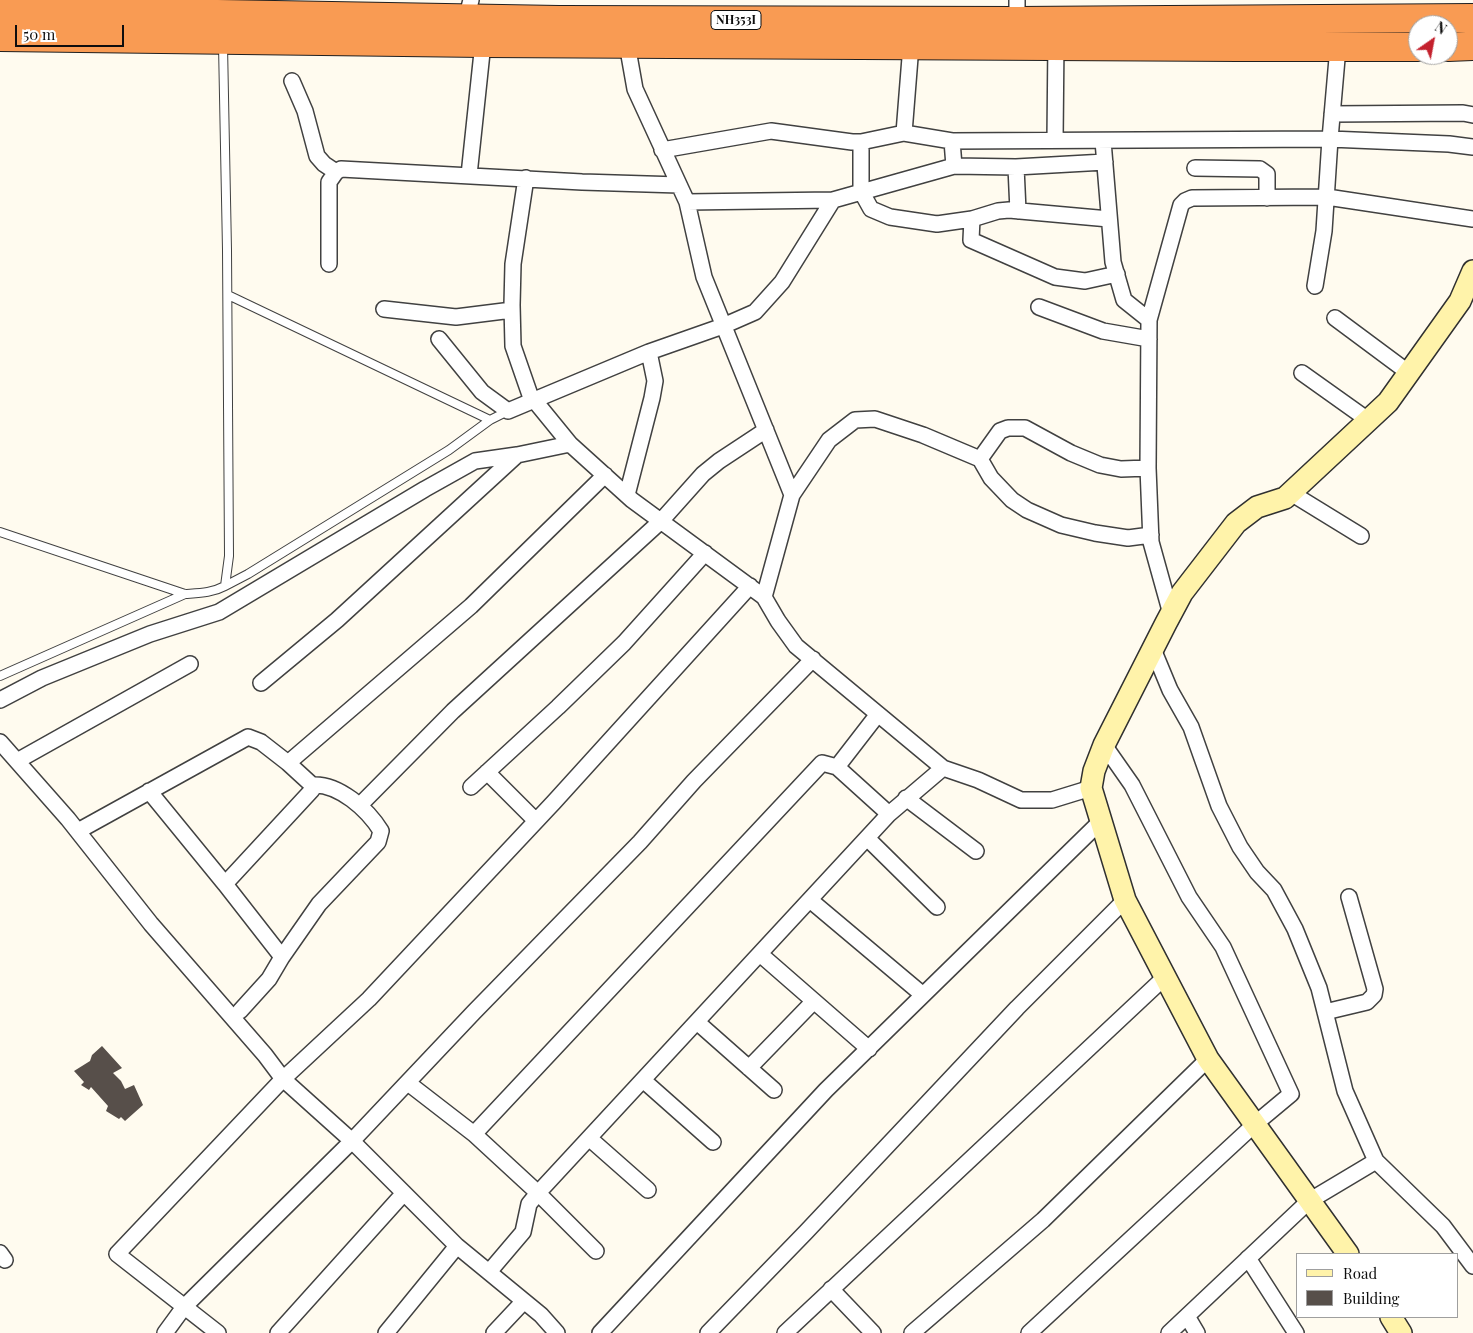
<!DOCTYPE html>
<html>
<head>
<meta charset="utf-8">
<style>
	body { margin:0 }
	#map { position:relative; width:1473px; height:1333px; overflow:hidden; background:#fffbef; font-family:"Playfair Display",serif }
	canvas { display:block }
	.legend { position:absolute; left:1296px; top:1253px; width:162px; height:65px; box-sizing:border-box; background:#fff; border:1px solid #9f9f9f; margin:0; padding:6px 9px; list-style:none; font-size:15px; color:#0e0e0e }
	.legend li { display:flex; align-items:center; gap:10px; height:25px }
	.legend b { width:25px; border:1px solid #9f9f9f }
	.north { position:absolute; left:1408px; top:15px; width:50px; height:50px; box-sizing:border-box; background:#fff; border:1px solid #9f9f9f; border-radius:50%; rotate:33deg; font-size:14px; font-weight:700; line-height:20px; text-align:center; color:#0e0e0e }
	.north::after { content:''; display:block; margin:auto; width:18px; height:22px; background:#c4212d; clip-path:polygon(50% 0,100% 100%,50% 72%,0 100%) }
	.scale { position:absolute; left:15px; top:25px; width:109px; height:22px; box-sizing:border-box; border:2px solid #0e0e0e; border-top:0; padding-left:6px; font-size:15px; line-height:18px; white-space:nowrap; color:#0e0e0e; -webkit-text-stroke:4px #fff; paint-order:stroke }
</style>
</head>
<body>
<div id="map">
<canvas width="1473" height="1333"></canvas>
<ul class="legend">
<li><b style="height:6px;background:#fff3aa"></b>Road</li>
<li><b style="height:14px;background:#574f4a"></b>Building</li>
</ul>
<div class="north">N</div>
<div class="scale">50 m</div>
</div>
<script>
const ctx = document.querySelector('canvas').getContext('2d');
ctx.lineJoin = 'round';
function fill(path, color) { ctx.fillStyle = color; ctx.fill(path, 'evenodd'); }
function strokePath(path, color, width, dash) { ctx.strokeStyle = color; ctx.lineWidth = width; ctx.lineCap = dash ? 'butt' : 'round'; ctx.setLineDash(dash || []); ctx.stroke(path); }
function label(font, color, halo, rows, align = 'center') {
  ctx.font = font + ' "Playfair Display",serif'; ctx.lineWidth = 5; ctx.setLineDash([]); ctx.textBaseline = 'middle'; ctx.strokeStyle = halo; ctx.fillStyle = color; for (const [text, x, y, turn = 0] of rows) {
    ctx.save(); ctx.translate(x, y); ctx.rotate((+turn || 0) * Math.PI / 180); ctx.textAlign = isNaN(turn) ? turn : align; if (halo) ctx.strokeText(text, 0, 0); ctx.fillText(text, 0, 0); ctx.restore();
  }
}
fill(new Path2D(`
	M102,1046L122,1068L113,1073L121,1081L125,1089L134,1085L143,1105L125,1121L121,1117L119,1119L106,1111L108,1106L91,1087L89,1090L81,1085L84,1082L74,1071L90,1061L92,1055Z`), '#574f4a');
const lane = new Path2D(`
	M228,295L490,420
	M0,532L185,594C199,593 212,593 225,586L229,556L227,250L223,45
	M225,586L248,574L449,450L490,420L508,411
	M0,676L185,594`);
const street = new Path2D(`
	M466,19L471,0
	M1017,21V0
	M627,44L635,89L687,202L704,277L792,495L764,597
	M911,45L904,133L952,141L1330,139L1449,144L1473,147
	M292,81L305,111L317,156L324,164L336,172
	M1332,114L1463,113L1473,115
	M1055,140L1056,39
	M1103,141L1113,262L1124,300L1149,320L1148,468L1151,542L1171,614
	M861,142V191L871,209L890,217L937,224L972,219L971,240L1055,277L1085,281L1117,274
	M662,150L771,131L852,142H861L904,133
	M954,166L1016,167L1105,162
	M1016,167L1018,211
	M1195,168L1260,169L1267,174V198
	M469,175L483,43
	M526,178L513,264L512,305L513,346L530,395L570,444L632,500L764,597L778,621L796,646L943,768L978,780L1021,800H1052L1091,788
	M687,202L833,200L954,166L952,141
	M972,219L998,211L1009,210L1109,219
	M329,264V182L336,172L341,169L582,182L679,185
	M1315,286L1324,231L1330,139L1338,47
	M1039,307L1103,331L1149,339
	M384,309L456,317L512,310
	M1335,318L1409,373
	M1149,320L1181,205L1185,201L1192,198L1327,197L1473,219
	M439,339L482,392L508,411L649,352L723,326L755,312L782,282L833,200
	M1302,373L1368,420
	M980,459L1000,431L1008,428H1025L1071,453L1100,465L1121,469L1148,468
	M1291,493L1361,536
	M627,495L652,398L655,381L649,352
	M792,495L829,440L855,420L875,419L923,435L980,459L991,478L1012,500L1027,510L1061,525L1095,533L1128,538L1151,535
	M1153,649L1170,690L1191,727L1219,806L1240,847L1257,872L1274,890L1295,929L1319,988L1345,1091L1376,1161L1309,1201L1169,1333
	M261,683L337,620L517,455L570,444
	M0,700L42,678L150,634L219,612L425,489L475,461L517,455
	M0,742L68,819L151,924L265,1055L283,1079L352,1141L457,1246L541,1315L557,1333
	M17,761L190,664
	M837,767L889,814
	M487,772L536,821
	M471,787L558,707L624,643L705,553
	M149,791L225,884L312,790V785L288,763
	M906,798L976,851
	M360,805L453,711L661,521L703,474L719,461L766,430
	M78,831L248,737L261,742L288,763L471,606L605,475
	M867,838L937,907
	M225,884L282,957L319,904L378,842L381,831C368,810 339,783 312,785
	M810,900L923,995
	M760,954L869,1049
	M240,1011L269,979L282,957
	M1325,1012L1367,1002L1374,995L1375,989L1349,897
	M697,1022L774,1090
	M749,1068L814,1001
	M643,1080L713,1142
	M408,1083L474,1134L822,763L837,767L878,714
	M474,1134L538,1193L596,1251
	M589,1138L648,1190
	M1376,1161L1443,1226L1473,1266
	M0,1253L5,1260
	M1248,1258L1296,1333
	M489,1272L523,1232L529,1204L538,1193L889,814L943,768
	M831,1289L873,1333
	M1187,1316L1197,1333
	M165,1333L184,1307L352,1141L474,1012L640,842L694,781L813,659
	M218,1333L117,1254L283,1079L369,999L554,802L750,586
	M278,1333L404,1193
	M386,1333L457,1246
	M494,1333L524,1301
	M600,1333L826,1090L1101,821
	M708,1333L806,1232L1017,1008L1125,900
	M785,1333L1165,977
	M912,1333L1043,1220L1208,1059
	M1029,1333L1255,1124L1291,1094L1223,947L1189,897L1132,785L1104,745`);
const secondary = new Path2D(`
	M1348,1254L1208,1059L1125,900L1091,788L1094,771L1104,745L1166,623L1182,593L1236,523L1257,507L1285,498L1388,402L1460,301L1473,271
	M1391,1317L1401,1333`);
const highway = new Path2D(`
	M0,14H218L559,20L1017,21L1473,18
	M0,37L483,43L1239,47H1418
	M1448,47L1473,46`);
strokePath(lane, '#414141', 10);
strokePath(street, '#414141', 18);
strokePath(secondary, '#303030', 24);
strokePath(highway, '#1f1f1f', 30);
strokePath(lane, '#fff', 8);
strokePath(street, '#fff', 15);
strokePath(secondary, '#fff3aa', 21);
strokePath(highway, '#f99b53', 28);
for (const [x, y, w] of [
	[736,20,50]
]) { const box = new Path2D(); box.roundRect(x - w / 2, y - 9.5, w, 19, 4); ctx.fillStyle = '#fff'; ctx.fill(box); strokePath(box, '#0e0e0e', 1); }
label('bold 12px', '#0e0e0e', null, [
	["NH353I",736,20]
]);
</script>
</body>
</html>
